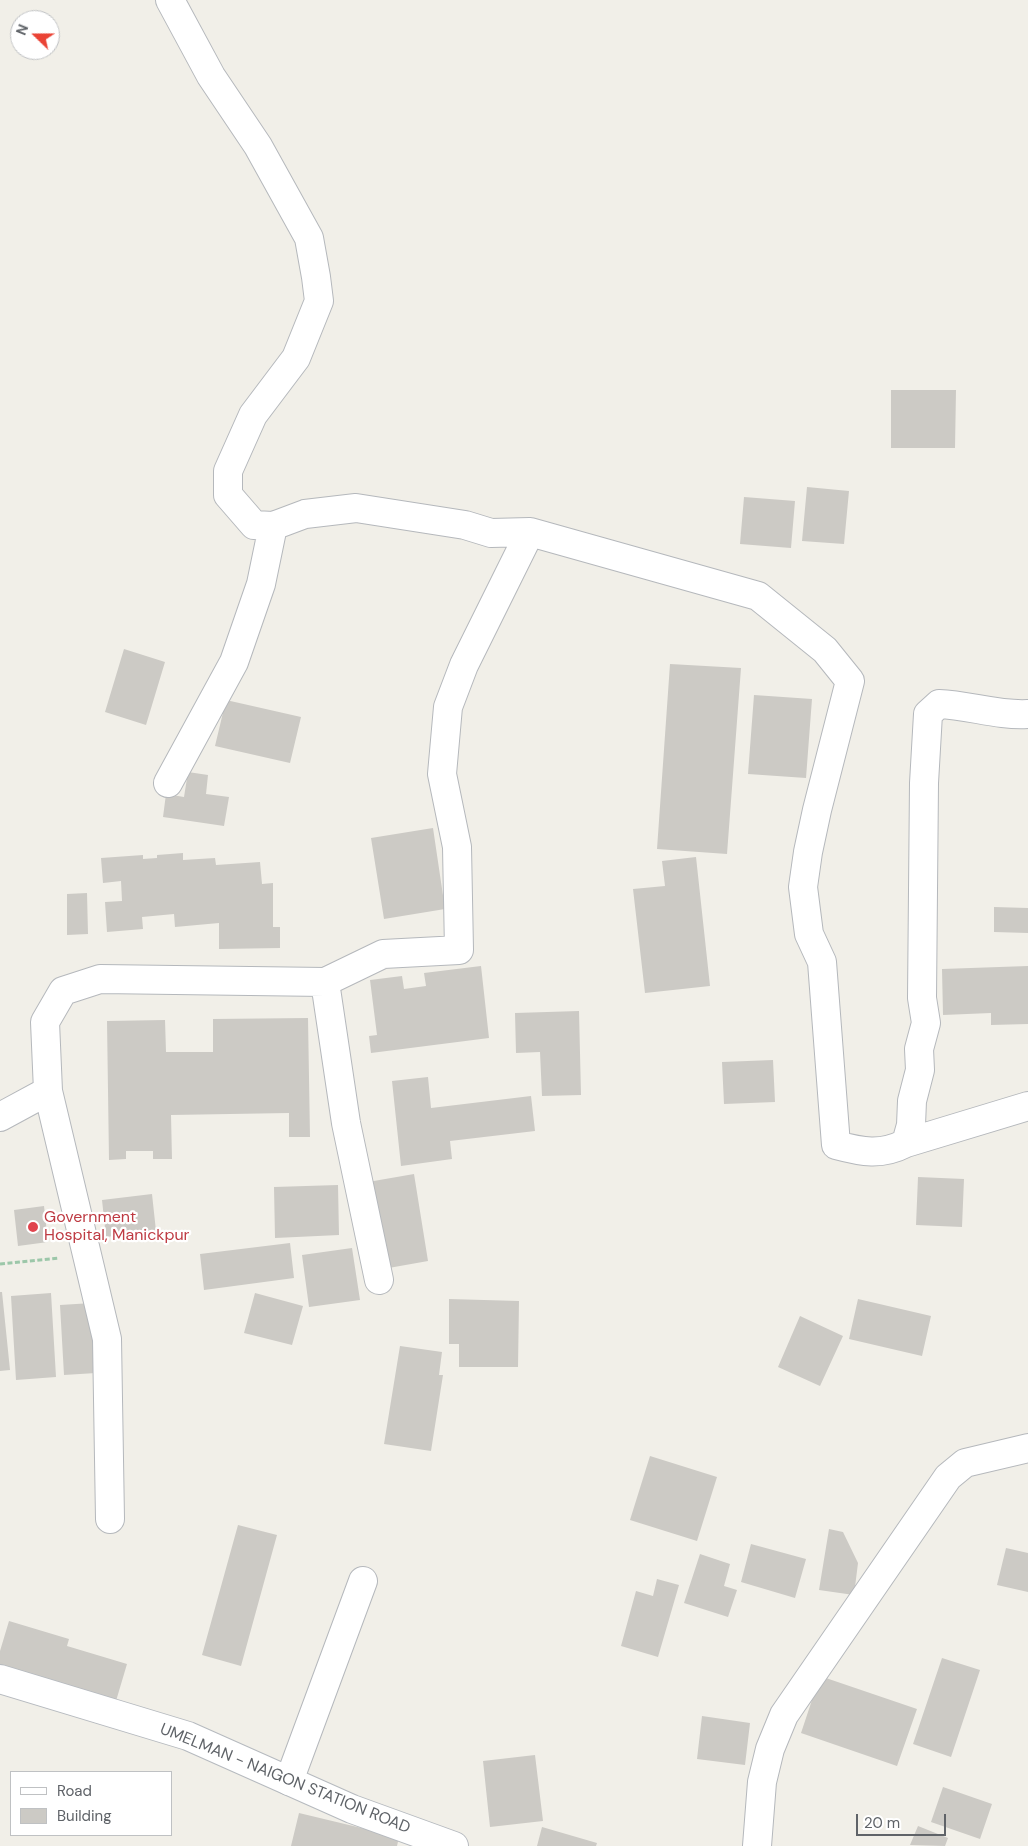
<!DOCTYPE html>
<html>
<head>
<meta charset="utf-8">
<style>
	body { margin:0 }
	#map { position:relative; width:1028px; height:1846px; overflow:hidden; background:#f1efe8; font-family:"DM Sans",sans-serif }
	canvas { display:block }
	.legend { position:absolute; left:10px; top:1771px; width:162px; height:65px; box-sizing:border-box; background:#fff; border:1px solid #bfc1c3; margin:0; padding:6px 9px; list-style:none; font-size:15px; color:#5f6368 }
	.legend li { display:flex; align-items:center; gap:10px; height:25px }
	.legend b { width:25px; border:1px solid #bfc1c3 }
	.north { position:absolute; left:10px; top:10px; width:50px; height:50px; box-sizing:border-box; background:#fff; border:1px solid #bfc1c3; border-radius:50%; rotate:292deg; font-size:14px; font-weight:700; line-height:20px; text-align:center; color:#5f6368 }
	.north::after { content:''; display:block; margin:auto; width:18px; height:22px; background:#ea4335; clip-path:polygon(50% 0,100% 100%,50% 72%,0 100%) }
	.scale { position:absolute; left:856px; top:1814px; width:90px; height:22px; box-sizing:border-box; border:2px solid #5f6368; border-top:0; padding-left:6px; font-size:15px; line-height:18px; white-space:nowrap; color:#5f6368; -webkit-text-stroke:4px #fff; paint-order:stroke }
</style>
</head>
<body>
<div id="map">
<canvas width="1028" height="1846"></canvas>
<ul class="legend">
<li><b style="height:6px;background:#fff"></b>Road</li>
<li><b style="height:14px;background:#cccac5"></b>Building</li>
</ul>
<div class="north">N</div>
<div class="scale">20 m</div>
</div>
<script>
const ctx = document.querySelector('canvas').getContext('2d');
ctx.lineJoin = 'round';
function fill(path, color) { ctx.fillStyle = color; ctx.fill(path, 'evenodd'); }
function strokePath(path, color, width, dash) { ctx.strokeStyle = color; ctx.lineWidth = width; ctx.lineCap = dash ? 'butt' : 'round'; ctx.setLineDash(dash || []); ctx.stroke(path); }
function label(font, color, halo, rows, align = 'center') {
  ctx.font = font + ' "DM Sans",sans-serif'; ctx.lineWidth = 4.5; ctx.setLineDash([]); ctx.textBaseline = 'middle'; ctx.strokeStyle = halo; ctx.fillStyle = color; for (const [text, x, y, turn = 0] of rows) {
    ctx.save(); ctx.translate(x, y); ctx.rotate((+turn || 0) * Math.PI / 180); ctx.textAlign = isNaN(turn) ? turn : align; if (halo) ctx.strokeText(text, 0, 0); ctx.fillText(text, 0, 0); ctx.restore();
  }
}
fill(new Path2D(`
	M891,390H956L955,448H891Z
	M807,487L849,491L844,544L802,541Z
	M744,497L795,501L791,548L740,544Z
	M124,649L165,662L146,725L105,712Z
	M670,664L741,668L727,854L657,849Z
	M754,695L812,699L806,778L748,774Z
	M226,700L301,717L290,763L215,746Z
	M188,772L208,775L206,794L229,797L224,826L163,817L166,794L184,797Z
	M433,828L445,909L384,919L371,838Z
	M183,853V860L215,858L216,865L260,862L262,884L273,883V927H280V948L219,949V923L175,927L174,914L142,917L143,929L107,932L105,902L122,901L121,881L103,883L101,858L143,855V859L157,858V855Z
	M696,857L710,986L645,993L633,889L665,886L662,861Z
	M87,893L88,934L67,935V894Z
	M994,907L1028,908V933L994,932Z
	M481,966L489,1038L371,1053L369,1036L377,1035L370,980L402,976L404,989L426,986L424,973Z
	M1028,966V1024L991,1025V1013L943,1015L942,969Z
	M579,1011L581,1095L542,1096L540,1052L516,1053L515,1013Z
	M308,1018L310,1137H289V1113L171,1115L172,1159H153V1151H126V1159L109,1160L107,1021L165,1020L166,1052H213V1019Z
	M773,1060L775,1102L724,1104L722,1062Z
	M428,1077L431,1108L531,1096L535,1131L450,1141L452,1159L401,1166L392,1081Z
	M414,1174L428,1261L383,1269L368,1182Z
	M918,1177L964,1179L962,1227L916,1225Z
	M338,1185L339,1235L275,1238L274,1187Z
	M152,1194L156,1231L106,1237L102,1200Z
	M44,1206L48,1242L18,1246L14,1210Z
	M290,1243L294,1278L204,1290L200,1254Z
	M352,1248L360,1300L309,1307L302,1255Z
	M0,1292H2L10,1370L0,1371Z
	M51,1293L56,1377L16,1380L11,1296Z
	M255,1293L303,1306L292,1345L244,1333Z
	M449,1299L519,1301L518,1367H459V1344H449Z
	M858,1299L931,1316L922,1356L849,1339Z
	M92,1303L96,1373L64,1375L60,1305Z
	M800,1316L843,1336L820,1386L778,1367Z
	M400,1346L442,1352L439,1375H443L431,1451L384,1444Z
	M650,1456L717,1477L697,1541L630,1520Z
	M238,1525L277,1535L241,1666L202,1655Z
	M829,1529L843,1532L858,1563L854,1595L819,1590Z
	M751,1544L806,1559L795,1598L741,1582Z
	M1006,1548L1028,1553V1592L997,1585Z
	M700,1554L730,1564L724,1586L737,1590L728,1617L684,1603Z
	M657,1579L679,1585L658,1657L621,1646L636,1591L653,1596Z
	M9,1621L69,1639L67,1646L127,1664L116,1701L0,1667V1651Z
	M942,1658L980,1670L951,1757L913,1744Z
	M820,1676L917,1709L897,1766L801,1733Z
	M702,1716L750,1723L745,1765L697,1759Z
	M535,1755L543,1821L490,1827L483,1761Z
	M943,1787L992,1804L980,1839L931,1822Z
	M299,1813L399,1837L397,1846H291Z
	M918,1826L948,1838L945,1846L910,1845Z
	M542,1827L597,1843L596,1846H537Z`), '#cccac5');
const street = new Path2D(`
	M170,0L211,76L258,146L309,238L316,277L319,301L296,358L253,415L228,471V495L254,525L273,526L305,514L356,508L465,525L491,533L530,532L758,596L825,650L850,681L817,810L808,852L803,887L809,934L822,962L836,1145C862,1152 881,1156 906,1143L1028,1106
	M168,783L234,662L261,584L273,526
	M325,982L346,1123L379,1280
	M48,1091L107,1339L110,1519
	M0,1117L48,1091L45,1022L63,991L100,979L325,982L383,954L459,950L457,847L442,774L448,707L464,665L530,532
	M906,1143L911,1125L912,1101L920,1070L919,1049L926,1023L922,998L924,783L928,714L939,704C969,705 998,716 1028,714
	M289,1781L363,1581
	M757,1846L762,1782L770,1749L784,1715L948,1477L965,1463L1028,1448`);
const secondary = new Path2D(`
	M0,1679L188,1736L352,1809L454,1846`);
strokePath(street, '#b5b8bc', 30);
strokePath(secondary, '#b6babf', 30);
strokePath(new Path2D(`
	M0,1264L59,1258`), '#9cc7a9', 3, [5, 2.5]);
strokePath(street, '#fff', 28);
strokePath(secondary, '#fff', 28);
for (const [x, y, r, color] of [
	[33,1227,6,"#e0444e"]
]) { const dot = new Path2D(); dot.arc(x, y, r, 0, 2 * Math.PI); ctx.fillStyle = color; ctx.fill(dot); strokePath(dot, '#fff', 2); }
label('16px', '#be3a42', '#fff', [
	["Government",44,1218],
	["Hospital, Manickpur",44,1236]
], 'left');
label('16px', '#5f6368', '#fff', [
	["UMELMAN - NAIGON STATION ROAD",285,1779,22]
]);
</script>
</body>
</html>
